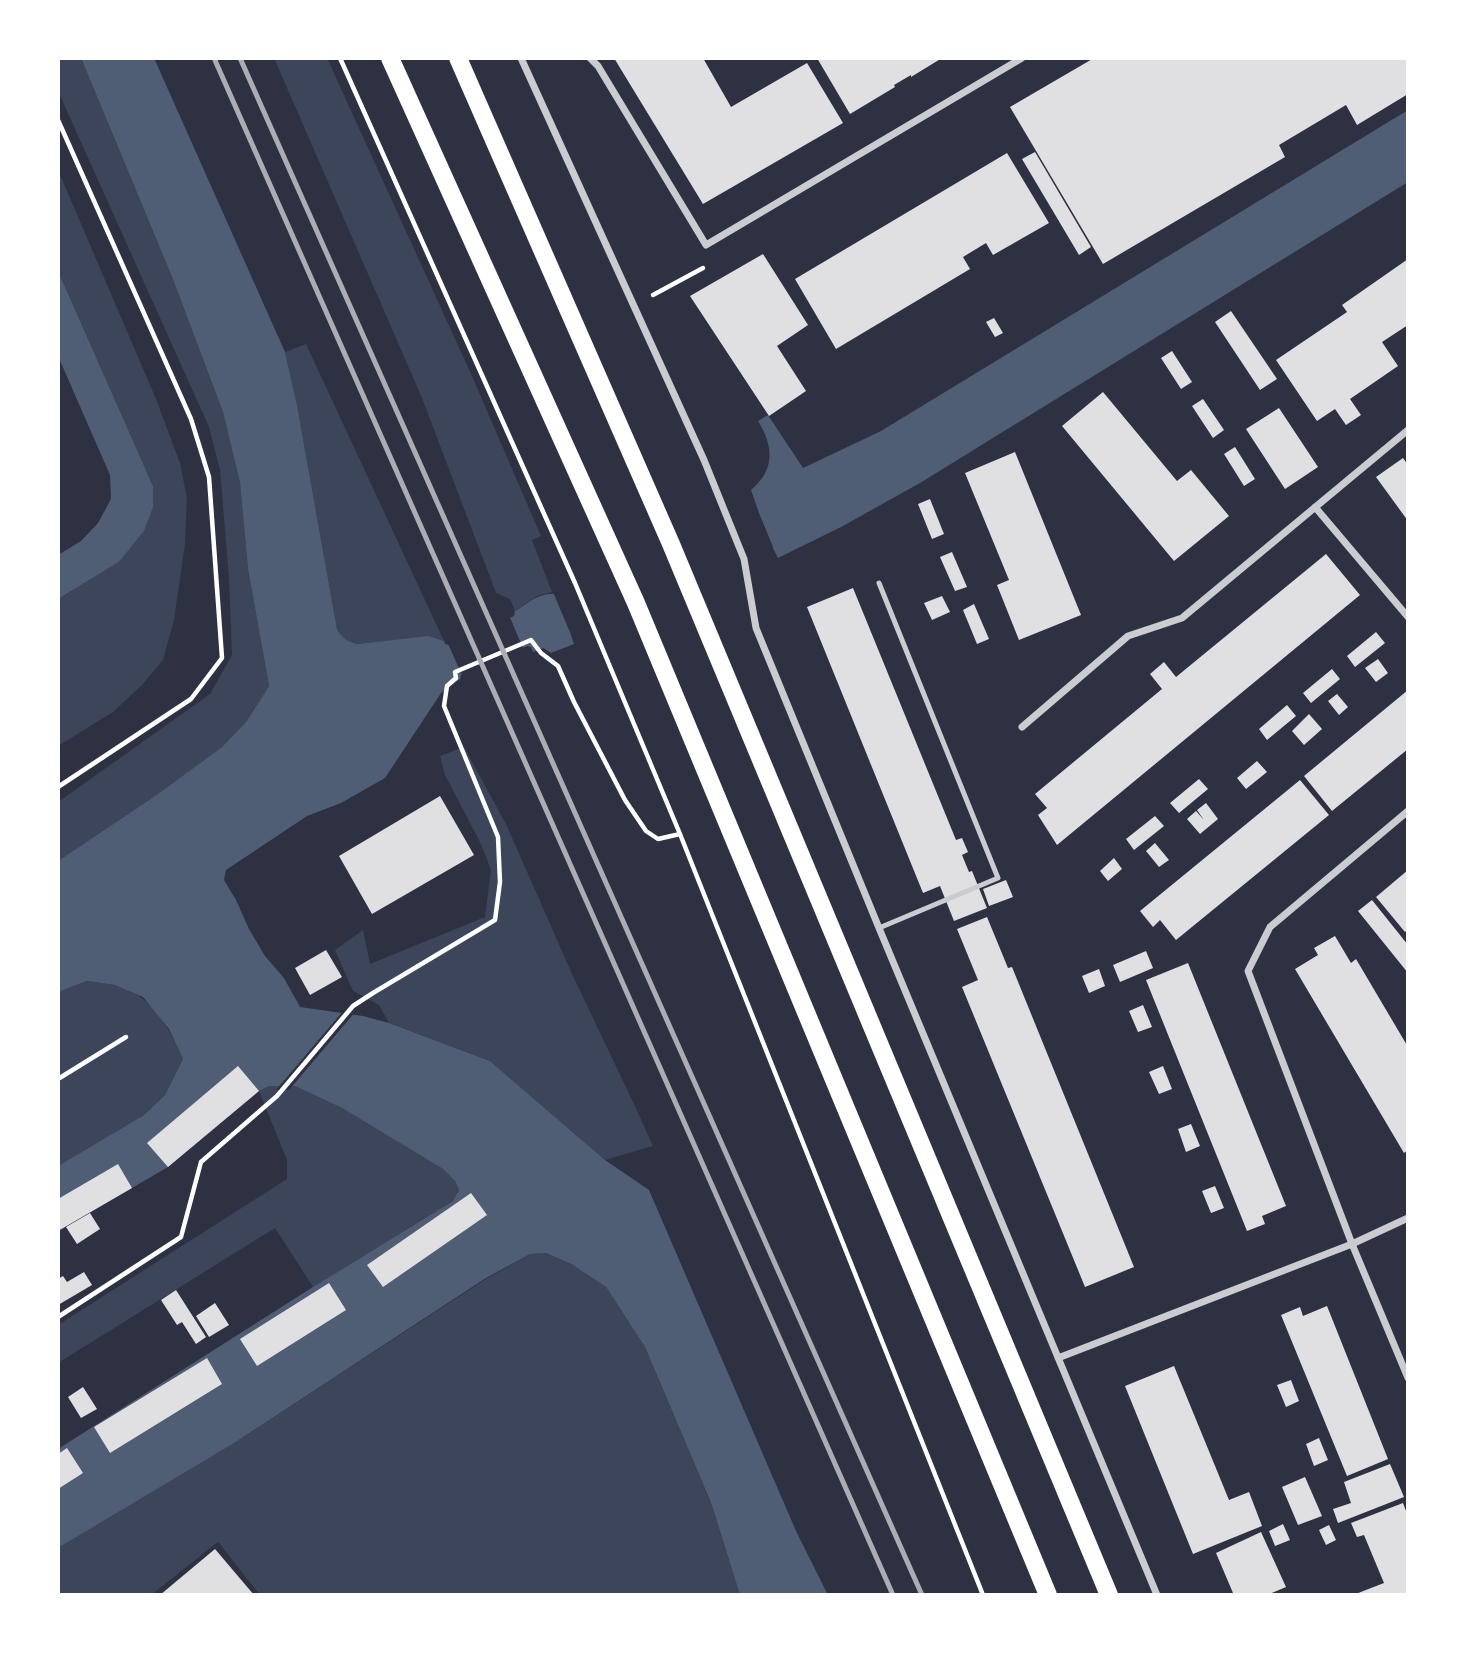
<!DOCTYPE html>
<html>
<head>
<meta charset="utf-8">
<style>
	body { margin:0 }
	#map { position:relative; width:1466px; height:1653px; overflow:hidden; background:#2d3142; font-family:"IBM Plex Sans",sans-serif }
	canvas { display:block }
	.frame { position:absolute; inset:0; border:60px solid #fff; pointer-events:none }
</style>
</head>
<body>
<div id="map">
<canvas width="1466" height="1653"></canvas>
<div class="frame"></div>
</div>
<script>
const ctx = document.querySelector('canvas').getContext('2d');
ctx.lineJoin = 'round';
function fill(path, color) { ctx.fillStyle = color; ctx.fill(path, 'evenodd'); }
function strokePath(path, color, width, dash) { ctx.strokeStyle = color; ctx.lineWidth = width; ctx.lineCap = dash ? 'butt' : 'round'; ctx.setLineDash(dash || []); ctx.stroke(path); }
fill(new Path2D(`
	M58,58H81L172,277L223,412L240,483L248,569L269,686L246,722L222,747L155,796L58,861V802L210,694L232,655L229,579L220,470L209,427L58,91Z
	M274,58H327L472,376L541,536L532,540L552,592L537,596L515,611L510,599L496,593L422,398Z
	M58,170L156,399L180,463L187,498L185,544L174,620L163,660L142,685L113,712L58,746V599L119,562L144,531L153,486L58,271Z
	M306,344L444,641L428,637L358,644C347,642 343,638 337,629L297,405L285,352Z
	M464,747L506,824L573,976L634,1104L653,1146L605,1160L490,1061L389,1023L379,1005L353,991L335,950L363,930L370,964L485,917L491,870L481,844L445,775L440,756Z
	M87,981C96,983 106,983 115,985C152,995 168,1026 183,1059L165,1095L144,1115L58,1166V992Z
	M269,1086H295L342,1108L443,1169L455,1181L459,1190L453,1201L313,1287L275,1228L58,1363V1325L287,1179V1160L259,1091Z
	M546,1253L571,1264L606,1287L645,1347L711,1504L740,1595H260L218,1542L151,1595H58V1548L231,1445L486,1279L530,1254Z`), '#3c4559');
fill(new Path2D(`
	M81,58H154L285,352L297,405L337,629C343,638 347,642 358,644L428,636L444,641L445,644L449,645L514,616L515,611C529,603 539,592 556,594L758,510L751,490C775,470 774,447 758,421L768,415L803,468L881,431L1408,110V182L920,483L841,527L778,558L772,546L569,629L574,644L551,653L543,648L533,652L531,647L527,646L461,675L460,679L441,693L385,778L341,803L307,816L226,870L224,880L236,900L249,929L265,956L284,978L300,1007L363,1016L389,1023L490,1061L605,1160L649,1190L796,1531L828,1595H740L711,1503L645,1347L606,1287L571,1264L546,1253L530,1254L486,1278L231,1445L58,1548V1449L313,1287L453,1201L459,1190L455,1181L443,1169L342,1108L295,1086H269L259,1091L168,1167L58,1231V1166L144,1115L165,1095L183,1059L169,1029L143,997L115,985L87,981L58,992V861L155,796L222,747L246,722L269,686L248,569L240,483L223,412L172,277Z
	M58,271L153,486V507L144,531L119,562L58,599V555L81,541L98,523L111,499L110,475L58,356Z`), '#4f5d75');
fill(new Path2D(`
	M757,508L773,547L569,630L553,592Z
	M509,615L524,651L464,677V680L446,639L448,641Z
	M344,1010L356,1011L289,1090H276Z`), '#2d3142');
fill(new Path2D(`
	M614,58H703L731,107L807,63L843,123L703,204Z
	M817,58H942L911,77V75L894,85L895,87L850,114Z
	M1094,58H1408V94L1357,125L1346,105L1279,145L1285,157L1103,264L1010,107Z
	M1035,152L1091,247L1079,255L1022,159Z
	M1007,153L1049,223L993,255L986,243L963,257L970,269L836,349L795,279Z
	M763,254L808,325L777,346L806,391L769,416L690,296Z
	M1408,259V325L1382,342L1398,366L1350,399L1361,415L1346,425L1335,409L1317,421L1276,360L1347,312L1342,305Z
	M1231,311L1277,379L1260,390L1215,322Z
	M994,318L1003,333L995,337L986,322Z
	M1172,351L1192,382L1181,389L1161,358Z
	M1103,392L1177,481L1191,470L1229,516L1174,561L1062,426Z
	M1203,399L1224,430L1213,438L1192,406Z
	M1279,408L1318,467L1285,489L1246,429Z
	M1235,447L1255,479L1244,486L1224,454Z
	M1015,452L1081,615L1019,640L997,585L1009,580L965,473Z
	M1403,458L1408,465V521L1376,477Z
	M930,499L944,534L932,539L918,504Z
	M952,552L967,587L955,591L940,557Z
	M1326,554L1360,595L1057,845L1038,815L1047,808L1035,794L1162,689L1150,674L1164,662L1176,677Z
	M853,588L956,840L962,838L968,852L962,855L969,872L972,871L987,908L954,921L940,886L923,893L807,607Z
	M942,596L950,612L932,620L924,603Z
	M974,604L989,639L977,644L963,610Z
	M1376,632L1385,643L1355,667L1347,656Z
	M1378,659L1388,673L1376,682L1365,668Z
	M1332,669L1340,679L1311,703L1303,693Z
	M1408,690V749L1332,811L1304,776Z
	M1337,694L1348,707L1339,715L1328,701Z
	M1287,705L1296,716L1267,740L1259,729Z
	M1309,714L1322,729L1304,745L1292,731Z
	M1257,761L1267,772L1246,789L1237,778Z
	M1199,779L1208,789L1179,813L1170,803Z
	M1300,780L1329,815L1176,940L1160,920L1153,927L1140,911Z
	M440,796L474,855L372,914L339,856Z
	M1206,803L1218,819L1200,834L1187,819L1196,811L1204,820L1197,810Z
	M1155,816L1164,826L1134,850L1126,839Z
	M1155,843L1169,860L1159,867L1146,851Z
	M1114,858L1122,869L1108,881L1100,871Z
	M1408,870V929L1405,932L1376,897Z
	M1006,880L1013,897L989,906L983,889Z
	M1372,900L1408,945V973L1358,911Z
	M987,917L1008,968L1012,967L1134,1267L1085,1287L962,987L978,980L957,929Z
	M1335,936L1351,963L1356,959L1408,1047V1150L1404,1153L1295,969L1318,955L1314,948Z
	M326,950L342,977L310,995L295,968Z
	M1146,951L1153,968L1120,982L1113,965Z
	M1188,963L1286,1206L1262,1216L1265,1224L1247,1231L1146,980Z
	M1099,969L1105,986L1089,993L1082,976Z
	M1143,1005L1152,1027L1138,1032L1129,1011Z
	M238,1066L259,1091L168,1167L147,1143Z
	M1163,1066L1172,1089L1159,1094L1149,1072Z
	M1191,1124L1200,1146L1186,1152L1178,1129Z
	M118,1164L132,1188L58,1231V1199Z
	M1215,1186L1224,1208L1211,1213L1202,1191Z
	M471,1193L487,1215L383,1287L367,1265Z
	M90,1213L100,1229L77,1244L66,1227Z
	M84,1272L92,1285L58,1305V1279L63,1276L67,1282Z
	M329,1283L346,1310L257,1366L240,1339Z
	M176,1290L206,1337L196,1344L182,1322L177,1325L161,1300Z
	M215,1303L229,1325L209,1337L196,1316Z
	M1327,1306L1388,1459L1347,1476L1281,1315L1300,1307L1303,1316Z
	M207,1358L222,1384L110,1453L94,1427Z
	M1174,1366L1229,1500L1249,1492L1262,1526L1193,1554L1125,1386Z
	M1291,1380L1299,1401L1286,1407L1277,1385Z
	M83,1387L97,1409L81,1418L68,1397Z
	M1319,1438L1328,1460L1314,1466L1306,1444Z
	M67,1448L83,1473L58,1489V1454Z
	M1390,1464L1404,1497L1338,1523L1333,1509L1351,1503L1344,1482Z
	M1305,1477L1322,1516L1298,1525L1282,1487Z
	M1403,1503L1408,1516V1595H1353L1384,1583L1364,1535L1357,1537L1351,1523Z
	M1283,1524L1290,1540L1275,1546L1269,1531Z
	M1329,1525L1336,1540L1326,1545L1319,1530Z
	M1261,1532L1286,1587L1267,1595H1227L1233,1593L1216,1553Z
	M215,1549L254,1595H160Z`), '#e0e0e3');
strokePath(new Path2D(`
	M340,58L575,583L680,834L983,1595
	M58,120L191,419L209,477L222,658L191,699L58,787
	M653,295L703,268
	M58,1079L126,1037
	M58,1317L181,1237L201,1162L277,1096L353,1006L373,993L495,920L500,882L498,837L444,706L447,686L456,678L455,672L531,640L541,653L558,666L574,702L625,800L646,831L658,839L680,834`), '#fff', 4.5);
strokePath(new Path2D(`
	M879,583L998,878L879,928`), '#caccd0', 5);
strokePath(new Path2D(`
	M521,58L704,460L744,559L756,628L879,928L1157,1595
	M590,58L598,66L706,245L1022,58
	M1315,507L1408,617
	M1022,727L1128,636L1182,618L1408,430
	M1408,811L1270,927L1248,971L1352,1244L1408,1378
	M1058,1358L1352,1244L1408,1218`), '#caccd0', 7);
strokePath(new Path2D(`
	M390,58L636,603L1048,1595
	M458,58L671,544L1109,1595`), '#fff', 18);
strokePath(new Path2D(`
	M214,58L893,1595
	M240,58L922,1595`), '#abadb3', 5);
</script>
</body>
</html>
